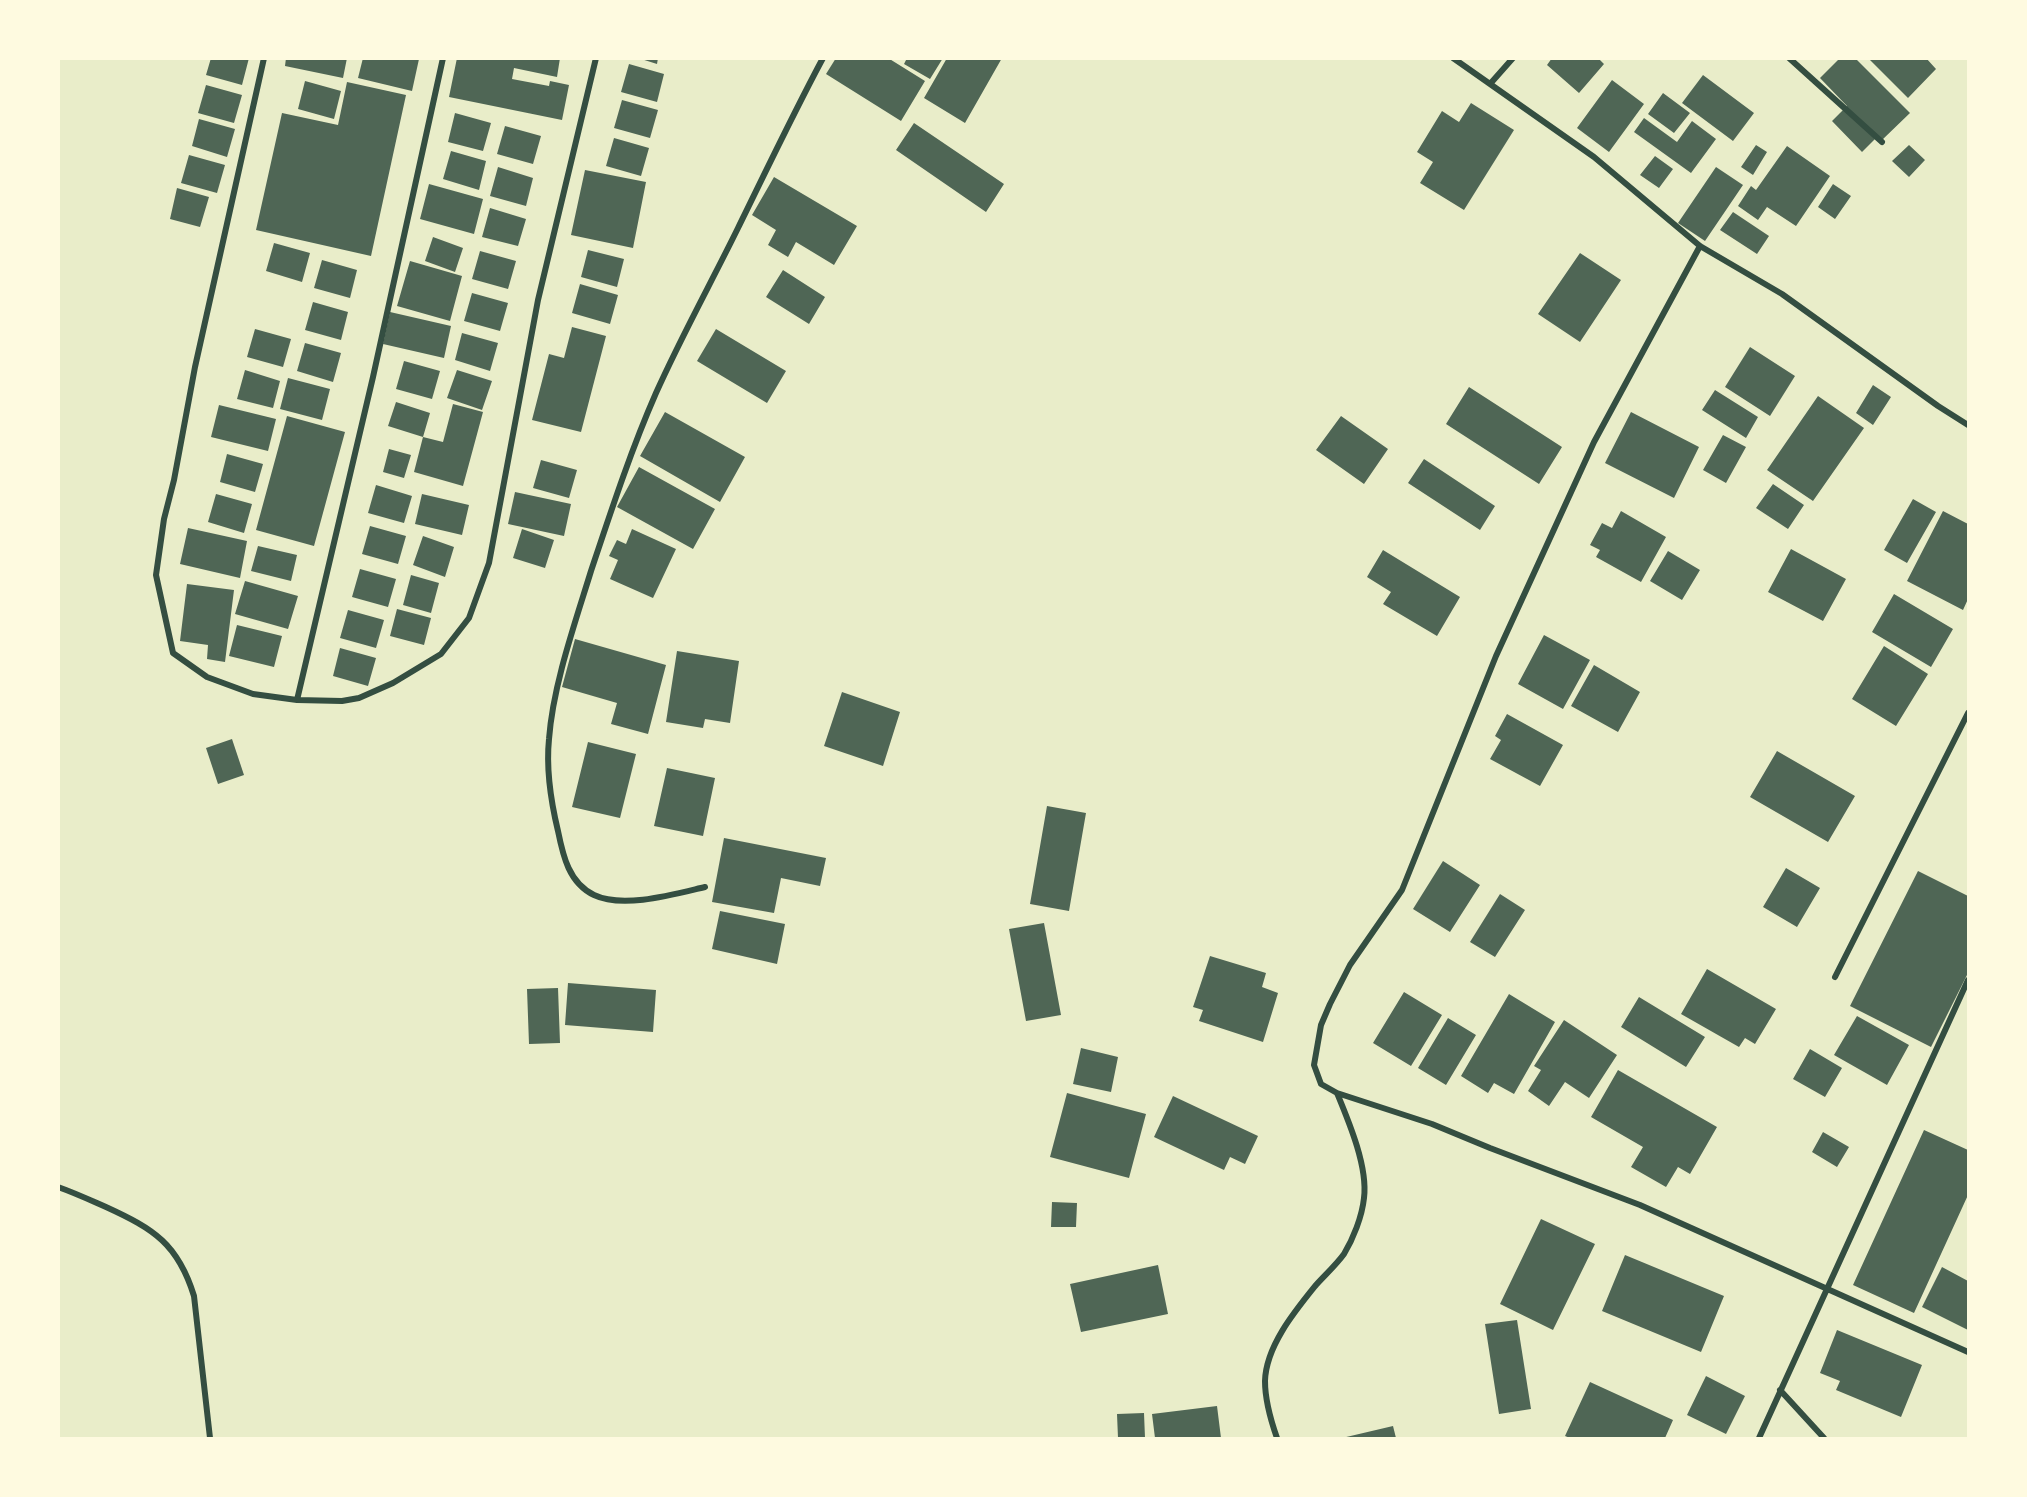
<!DOCTYPE html>
<html>
<head>
<meta charset="utf-8">
<style>
	body { margin:0 }
	#map { position:relative; width:2027px; height:1497px; overflow:hidden; background:#e9edc9; font-family:Montserrat,sans-serif }
	canvas { display:block }
	.frame { position:absolute; inset:0; border:60px solid #fefae0; pointer-events:none }
</style>
</head>
<body>
<div id="map">
<canvas width="2027" height="1497"></canvas>
<div class="frame"></div>
</div>
<script>
const ctx = document.querySelector('canvas').getContext('2d');
ctx.lineJoin = 'round';
function fill(path, color) { ctx.fillStyle = color; ctx.fill(path, 'evenodd'); }
function strokePath(path, color, width, dash) { ctx.strokeStyle = color; ctx.lineWidth = width; ctx.lineCap = dash ? 'butt' : 'round'; ctx.setLineDash(dash || []); ctx.stroke(path); }
fill(new Path2D(`
	M211,58H249L242,85L206,75Z
	M286,58H347L343,78L285,66Z
	M363,58L419,59L412,91L358,78Z
	M457,58H560L557,77L514,68L512,79L549,86L550,81L569,85L562,120L449,97Z
	M638,58H658L657,64Z
	M836,58H888L925,81L901,121L826,74Z
	M907,58H943L930,79L904,64Z
	M947,58H1002L965,123L924,98Z
	M1552,58H1598L1604,64L1579,93L1547,65Z
	M1840,58H1855L1910,113L1882,140L1878,136L1862,152L1832,121L1847,106L1820,78Z
	M1868,58H1926L1936,69L1908,98Z
	M629,64L664,74L657,102L621,92Z
	M1703,75L1754,113L1733,141L1682,103Z
	M1612,80L1644,104L1609,152L1577,128Z
	M305,81L341,91L334,119L298,109Z
	M347,82L406,95L371,256L256,230L282,113L338,125Z
	M206,85L242,95L234,123L198,113Z
	M1663,93L1690,113L1674,133L1648,114Z
	M622,100L658,110L650,138L614,128Z
	M1471,103L1514,130L1464,210L1420,183L1433,162L1417,152L1442,111L1459,122Z
	M455,113L491,123L483,151L448,142Z
	M1644,118L1677,142L1692,121L1716,139L1691,173L1634,132Z
	M199,119L235,129L227,157L192,146Z
	M914,123L1004,184L986,212L896,150Z
	M505,126L541,136L533,164L497,154Z
	M614,138L649,148L641,176L606,166Z
	M1756,145L1767,152L1753,175L1741,167Z
	M1909,145L1925,160L1909,177L1892,161Z
	M1787,146L1830,176L1796,226L1767,207L1758,220L1738,206L1751,186L1756,190Z
	M451,151L486,161L479,190L443,179Z
	M189,155L225,165L217,193L181,183Z
	M1655,156L1673,169L1659,188L1640,175Z
	M498,167L533,178L526,206L490,196Z
	M1716,167L1743,185L1705,241L1678,223Z
	M585,170L646,182L633,248L571,235Z
	M774,177L857,226L834,265L796,242L788,257L768,245L776,230L752,215Z
	M429,184L483,199L474,234L420,219Z
	M1833,184L1851,196L1835,219L1818,207Z
	M177,188L209,197L200,227L170,219Z
	M490,208L526,219L518,246L482,237Z
	M1733,212L1769,236L1757,254L1720,230Z
	M433,237L463,248L455,272L425,261Z
	M274,243L310,253L302,282L266,271Z
	M588,250L624,259L617,287L581,277Z
	M480,251L516,261L508,289L472,279Z
	M1580,253L1621,280L1580,342L1538,314Z
	M322,260L357,270L350,298L314,288Z
	M410,261L462,276L450,321L397,306Z
	M783,270L825,297L809,324L766,297Z
	M580,284L618,295L610,324L572,313Z
	M472,293L508,303L500,331L464,321Z
	M313,302L348,312L341,340L305,330Z
	M390,312L451,326L444,358L383,344Z
	M572,327L606,336L581,432L532,420L549,354L564,358Z
	M255,329L291,339L283,367L247,357Z
	M716,329L786,371L767,403L697,361Z
	M462,333L498,343L490,371L455,360Z
	M305,343L341,353L333,382L297,371Z
	M1750,347L1795,376L1770,416L1725,387Z
	M404,361L440,371L432,399L396,389Z
	M245,370L280,381L273,408L237,399Z
	M457,370L492,381L482,410L447,398Z
	M288,378L330,389L322,420L280,409Z
	M1873,385L1891,397L1873,425L1856,413Z
	M1469,387L1562,447L1539,484L1446,424Z
	M1715,390L1758,417L1746,438L1702,410Z
	M1818,396L1864,428L1813,501L1767,470Z
	M396,402L430,413L423,437L388,426Z
	M453,404L483,412L463,486L414,472L423,437L443,442Z
	M219,405L276,419L268,451L211,437Z
	M665,412L745,457L720,502L640,456Z
	M1631,412L1699,447L1674,498L1605,463Z
	M287,416L345,432L314,546L256,530Z
	M1341,416L1388,449L1364,484L1316,450Z
	M1723,435L1746,447L1726,483L1703,470Z
	M389,449L411,455L404,478L383,472Z
	M227,454L263,464L255,492L220,482Z
	M1424,459L1495,506L1480,530L1408,483Z
	M541,460L577,470L569,498L533,488Z
	M639,467L715,509L693,549L617,507Z
	M1773,484L1804,505L1788,529L1756,508Z
	M376,485L412,496L404,523L368,513Z
	M515,492L571,504L564,536L508,524Z
	M216,494L252,504L244,533L208,522Z
	M422,494L469,505L462,535L415,524Z
	M1913,499L1936,512L1907,563L1884,550Z
	M1621,511L1666,537L1641,582L1596,557L1600,550L1590,545L1602,523L1612,528Z
	M1943,511L1968,524V599L1963,610L1907,581Z
	M370,526L406,536L398,564L362,554Z
	M188,528L247,541L240,578L180,564Z
	M522,529L554,540L545,568L513,558Z
	M632,529L676,549L653,598L610,579L618,560L609,556L617,540L626,544Z
	M423,536L454,547L445,577L413,565Z
	M258,546L297,555L291,581L251,571Z
	M1791,549L1846,579L1823,621L1768,592Z
	M1383,550L1460,597L1437,636L1383,604L1391,592L1367,577Z
	M1668,551L1700,570L1682,600L1650,581Z
	M360,569L396,579L388,607L352,597Z
	M411,575L439,583L431,613L403,605Z
	M245,581L298,596L288,629L235,614Z
	M187,584L234,590L225,662L207,659L208,645L180,641Z
	M1894,594L1953,629L1931,667L1872,632Z
	M397,609L431,618L424,645L390,636Z
	M348,610L384,620L376,648L340,638Z
	M237,625L282,636L274,667L229,656Z
	M1544,635L1590,660L1563,709L1518,684Z
	M575,639L666,665L648,734L611,724L617,703L562,687Z
	M1884,646L1928,674L1896,726L1852,699Z
	M340,648L376,658L368,686L333,676Z
	M677,651L739,661L730,723L705,719L703,728L666,722Z
	M1594,665L1640,692L1618,732L1571,706Z
	M842,692L900,712L883,766L824,746Z
	M1507,714L1563,745L1540,786L1490,759L1501,740L1495,736Z
	M232,739L244,775L218,784L206,748Z
	M588,742L636,754L620,818L572,807Z
	M1777,751L1855,796L1828,842L1750,797Z
	M667,768L715,778L703,836L654,826Z
	M1047,806L1086,813L1069,911L1030,904Z
	M724,838L826,858L820,886L781,878L774,913L712,902Z
	M1443,861L1480,885L1450,932L1413,909Z
	M1786,868L1820,888L1797,927L1763,907Z
	M1918,871L1968,896V973L1931,1047L1850,1006Z
	M1500,894L1525,910L1495,957L1470,942Z
	M720,911L785,924L777,964L712,949Z
	M1044,923L1061,1015L1026,1021L1009,929Z
	M1210,956L1266,973L1262,987L1278,993L1263,1042L1199,1021L1203,1010L1193,1007Z
	M1707,969L1776,1009L1755,1044L1745,1038L1739,1047L1681,1014Z
	M568,983L656,990L653,1032L565,1025Z
	M558,988L560,1043L529,1044L527,989Z
	M1404,992L1442,1015L1411,1066L1373,1043Z
	M1509,994L1555,1022L1514,1094L1494,1083L1488,1093L1461,1076Z
	M1639,997L1705,1037L1686,1067L1621,1027Z
	M1857,1016L1909,1045L1887,1085L1834,1055Z
	M1448,1018L1476,1035L1446,1085L1418,1068Z
	M1564,1020L1617,1055L1589,1098L1565,1082L1549,1106L1528,1091L1541,1070L1534,1066Z
	M1081,1048L1118,1057L1111,1092L1073,1084Z
	M1810,1049L1842,1068L1825,1097L1793,1079Z
	M1618,1070L1717,1127L1690,1174L1678,1167L1666,1187L1631,1167L1643,1147L1591,1117Z
	M1067,1093L1146,1114L1129,1178L1050,1157Z
	M1173,1096L1258,1136L1245,1164L1230,1157L1224,1170L1154,1137Z
	M1924,1130L1968,1150V1195L1914,1313L1853,1285Z
	M1823,1132L1849,1147L1837,1167L1812,1152Z
	M1052,1202L1077,1203L1076,1227H1051Z
	M1541,1219L1595,1244L1553,1330L1500,1304Z
	M1625,1255L1724,1296L1701,1352L1602,1311Z
	M1158,1265L1168,1314L1081,1332L1070,1284Z
	M1942,1267L1968,1281V1330L1922,1307Z
	M1517,1320L1531,1409L1499,1414L1485,1324Z
	M1837,1330L1922,1365L1901,1417L1836,1390L1840,1381L1820,1373Z
	M1706,1376L1745,1396L1726,1434L1687,1415Z
	M1590,1382L1673,1420L1665,1438H1570L1565,1436Z
	M1217,1406L1221,1438H1155L1152,1414Z
	M1144,1413L1145,1438H1118L1117,1414Z
	M1393,1426L1396,1438H1342Z`), '#4f6655');
strokePath(new Path2D(`
	M264,58L195,367L174,480L164,519L156,575L173,653L207,677L253,694L297,700L342,701L359,698L393,683L441,654L469,618L489,563L538,300L596,58
	M1453,58L1594,157L1700,246L1782,294L1938,406L1968,425
	M1789,58L1882,142
	M1490,84L1513,58
	M1700,246L1594,442L1496,656L1402,890L1350,965L1330,1004L1321,1025L1314,1065L1321,1084L1337,1093L1432,1124L1490,1148L1640,1205L1968,1352
	M297,700L373,377L443,58
	M705,887C675,894 623,909 594,895C569,883 563,856 558,831C551,802 546,769 549,739C553,685 575,623 591,571C611,511 631,450 656,393C681,337 711,283 738,228C766,171 793,114 823,58
	M1835,977L1968,713
	M58,1187C75,1193 90,1200 106,1207C154,1229 178,1244 194,1296L210,1438
	M1780,1390L1824,1438
	M1277,1438C1271,1421 1265,1400 1265,1381C1266,1346 1295,1311 1316,1285C1325,1275 1336,1265 1344,1254C1353,1239 1362,1217 1364,1198C1368,1167 1349,1122 1337,1093
	M1759,1438L1968,980`), '#344e41', 6);
</script>
</body>
</html>
